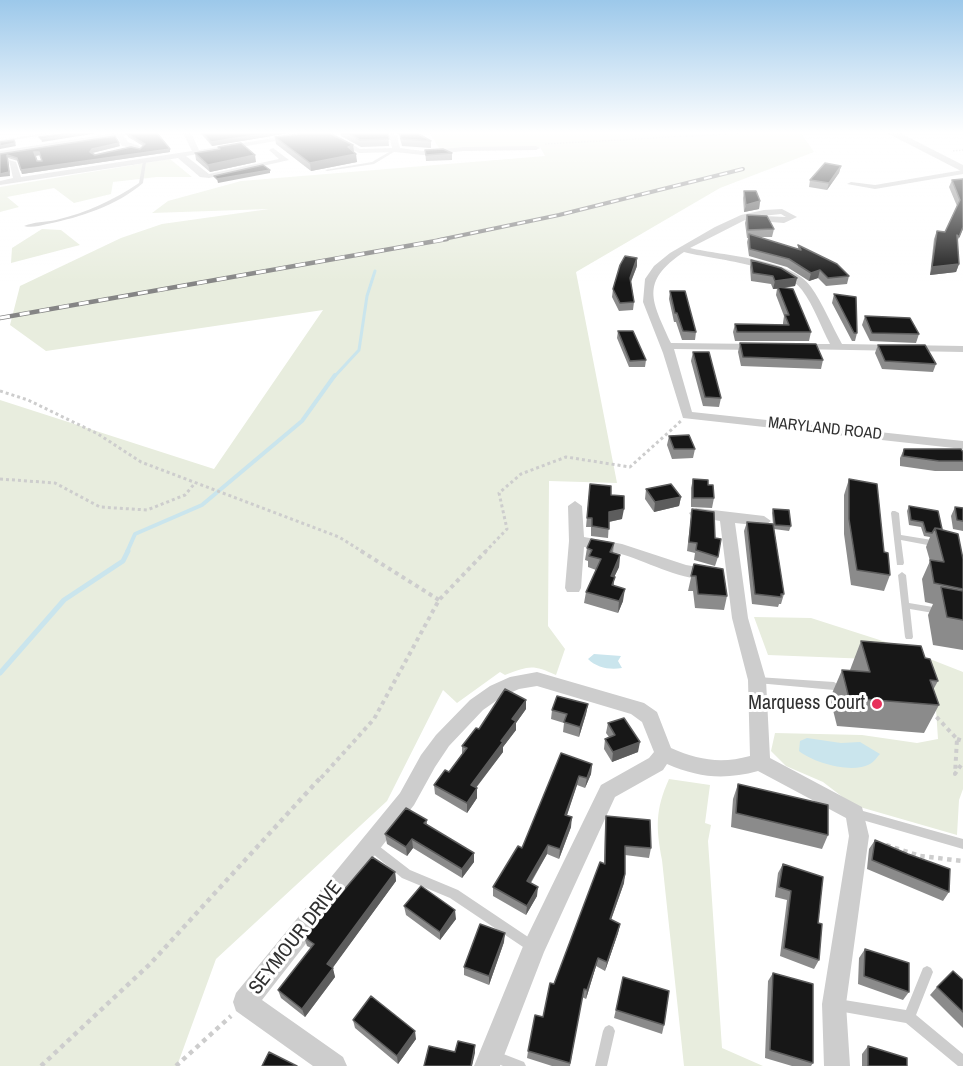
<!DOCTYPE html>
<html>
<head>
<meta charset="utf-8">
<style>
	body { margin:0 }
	canvas { display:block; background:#fff }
</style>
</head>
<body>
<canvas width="963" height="1066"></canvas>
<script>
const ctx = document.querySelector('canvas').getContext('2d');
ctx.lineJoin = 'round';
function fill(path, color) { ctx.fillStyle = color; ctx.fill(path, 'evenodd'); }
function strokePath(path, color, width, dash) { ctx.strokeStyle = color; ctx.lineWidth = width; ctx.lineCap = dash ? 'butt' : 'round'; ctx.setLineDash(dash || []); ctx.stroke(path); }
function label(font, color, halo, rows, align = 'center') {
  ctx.font = font + ' "Archivo Narrow",sans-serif'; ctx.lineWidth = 6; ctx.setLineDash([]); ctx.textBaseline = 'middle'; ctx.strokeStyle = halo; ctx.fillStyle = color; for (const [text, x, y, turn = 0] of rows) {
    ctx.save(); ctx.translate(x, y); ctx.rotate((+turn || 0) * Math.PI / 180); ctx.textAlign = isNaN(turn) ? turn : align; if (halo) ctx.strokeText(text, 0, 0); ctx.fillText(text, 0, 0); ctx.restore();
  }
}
fill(new Path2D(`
	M430,133H801L814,152L720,188L576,272L617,483L549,481L548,626L565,649L556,675C532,664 529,666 505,675L500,672L457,703L443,690L387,801L216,959L177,1066H0V400L214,469L323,310L46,351L10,325L20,286L121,238L162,224L269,209L152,213L168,201L241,181L545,156L540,147L440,150Z
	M170,159L192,177H157L113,182L111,194L74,203L54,188L7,197L19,207L0,212V187Z
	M42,229L61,230L80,245L11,263L12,248Z
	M754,617L811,618L889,643L963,672V789L959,800L957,835L853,805L823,782L786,766L771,751L775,733L862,735L917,743L938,739L935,695L870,659L768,655Z
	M669,779L710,785L705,823L711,825L708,841L722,1048L763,1066H684L662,860C656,828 655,810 669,779Z`), '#e8edde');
fill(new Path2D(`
	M594,654L621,656L618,661L622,668C610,670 597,668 588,659Z
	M807,738L841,743L860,742L880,754C877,757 874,762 870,764C852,774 814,763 799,751L800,741Z`), '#cae5ed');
strokePath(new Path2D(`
	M334,377L359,350L367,296L375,271`), '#cae5ed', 3);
strokePath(new Path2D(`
	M127,552L135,534L202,505L302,421L335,375`), '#cae5ed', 4);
strokePath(new Path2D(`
	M0,673L64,600L123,561L128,551`), '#cae5ed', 5);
strokePath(new Path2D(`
	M545,144L746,133
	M953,151L963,150`), '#cdcdcd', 1.5, [1.5, 1.5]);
strokePath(new Path2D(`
	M0,391L28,400L98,434L141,462L339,537L363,552
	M0,479L55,483L100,507L147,510L185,495L195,483
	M485,552L507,529L499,493L521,474L566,457L630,467L681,421`), '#cdcdcd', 3, [3, 3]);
strokePath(new Path2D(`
	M361,551L439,600
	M931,711L957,739L955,774L963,762
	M957,739L963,741
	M321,778L374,719L439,600L486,551`), '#cdcdcd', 4, [4, 4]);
strokePath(new Path2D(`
	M886,845L920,856L963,861
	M41,1066L150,964L322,776
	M176,1066L231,1016`), '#cdcdcd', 4.5, [4.5, 4.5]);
fill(new Path2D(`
	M47,133H59L0,142V140Z
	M394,149L397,150L374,164L327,171L325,170L372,162Z
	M109,151L110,153L95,156L93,155Z
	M143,161L146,162L143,183C116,206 81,217 47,224C39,226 31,228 24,226C33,222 46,222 56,220C86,213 114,200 139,183Z
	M892,511H895L899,513L901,535L938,541L942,544L941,546L938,547L901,540L904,563L903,565H897L891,513Z
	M902,572L906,575L909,603L939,608L942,609L943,611L942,613L939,614L910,609L913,637L912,639H906L905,637L898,575Z
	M757,677L834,682L837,684L838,686L837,688L834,690L757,683L754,682L753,680L754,678Z
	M856,809L963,839V849L852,817L851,814L852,811Z
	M371,841L375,843L410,870L458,890L537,943L539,947L537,951L533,953L529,951L450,898L402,878L367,849L366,846L367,843Z
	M927,966L931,968L933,972L916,1015L963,1054V1066H958L906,1023L838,1011L834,1009L832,1005L834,1001L838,999L906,1010L923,968Z
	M609,1025L613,1027L615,1031L607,1066H595L603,1031L605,1027Z
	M493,1050L524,1062L526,1066H503L489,1060L487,1056L489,1052Z`), '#cdcdcd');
fill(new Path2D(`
	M114,133H133L124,136L128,142L144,148L140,150L122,146L117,137L0,155V151Z
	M183,133H191L199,150L305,133H324L186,156L209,174L279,159L269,150L273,148L289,160L209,178L200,177L178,158L0,185V181L13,178L9,160L16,162L21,177L192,151Z
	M391,133L397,135L400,148L423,151L464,147L536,146L540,148L536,150L464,151L423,155L395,152L359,153L332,139L339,137L360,149L392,148L389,135Z
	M963,170V174L875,189L847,184L851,182L875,185Z
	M782,209L797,217L784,223L745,220L690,248C723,256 791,258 811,287C823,304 832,326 842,344L963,346V352L794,349L792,347L798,344H830C821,327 814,306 802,290C785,265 714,260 684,252C639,282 652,301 671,343L759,344L765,347L759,350L674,349L692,412L963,441V449L683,418L663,353L643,302L645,279L654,266L670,253L715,227L741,215L764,210ZM781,214L786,217L762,216Z
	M575,501L582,506L584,537L622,544L686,565L716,570L718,574L716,578C690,585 646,561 621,554C609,551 596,549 584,547L581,588L579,592H567L565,588L569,541L568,506Z
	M696,508L764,516L771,521L764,526L735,523L748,618L766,680L770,758L862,807L869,836L846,1004L850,1066H824L822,1004L849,836L846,818L758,771C725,780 699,778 667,764L663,770L615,797L544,952L500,1066H474L526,939L601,785L649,758L654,752L642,722L631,714L537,686L519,689L503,696L483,710L449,746L435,767L414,805L262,1000L343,1057L347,1066H313L236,1011L233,1002L236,993L400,793L421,755L436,735L470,700L490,686L510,677L537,672L644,703L657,712L671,748C698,760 721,764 750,756L748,680L732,618L720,521L691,516L689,513Z`), '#cdcdcd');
fill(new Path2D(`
	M887,133H900L963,165V172Z`), '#cdcdcd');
const railFar1 = new Path2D(`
	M439,240L559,215L743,169`);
const rail = new Path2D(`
	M0,318L447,239`);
strokePath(railFar1, '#858585', 4);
strokePath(rail, '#858585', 4.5);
strokePath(railFar1, '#fff', 2, [8]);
strokePath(rail, '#fff', 3, [10]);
fill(new Path2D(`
	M200,133H289L212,146Z
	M341,133H388L389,146L361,147L341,136Z
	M397,133H417L431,141V148L402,146L399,134Z
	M127,134L170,152L22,174L18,161L8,158L10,176L0,154L120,146L92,153L95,155L140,149L143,146L128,137ZM40,155L42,161H37L35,156Z
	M275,137L353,145L354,152L357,162L311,171L276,144Z
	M218,147L256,162L210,172L196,160L195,153L218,149Z
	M425,150L452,153V160L426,161Z
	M841,166L839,173L827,190L809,187L810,180Z
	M963,179V229L957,242L959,264L956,272L930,275L934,239L937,231L945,232L957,206L949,187L952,180Z
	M744,191L760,201L759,209L744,212L743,198Z
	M747,215L774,229L772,237H759L798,249V245L849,276L847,284L826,286L818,278L809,281L787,267L749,256L747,242L748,238H747L745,223Z
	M751,260L797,278L795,286L782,288L811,332L809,341H735L733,332L735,324L783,325V323L784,316L776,295L777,289H773L771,284L751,281L750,267Z
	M637,266L631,282L634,302L633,310L619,311L612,297L613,289Z
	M670,291L696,332L695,340H682L676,322H674L669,299Z
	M834,294L857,333L855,341H852L832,303Z
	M865,316L919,334L916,343L870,341L862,325Z
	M618,331L646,360L645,367H629L617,338Z
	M740,343L823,360L821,369L741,366L738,352Z
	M878,345L936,364L933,372L882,369L875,353Z
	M693,352L721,398L719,407L703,406L691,361Z
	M669,436L695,449L693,458L672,459L667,445Z
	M904,449L963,452V471H935L900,466V458Z
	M693,479L708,485L714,498L712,508L691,507V488Z
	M849,479L884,552L890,575L884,591L851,585L844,534V495Z
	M590,484L611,495L622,519L609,522L608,538L591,536V527H586Z
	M646,489L681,497L679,506L654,512L645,499Z
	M909,506L942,530L963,559V650L933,645L928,615L933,604L925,602L922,579L930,561L926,547L930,537L924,536L921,527L909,525L907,511Z
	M955,507L963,508V531L953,529L951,516Z
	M692,509L715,538L718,557L715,566L694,560L695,553L687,551Z
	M773,509L791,526L789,531L774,529L784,594L781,604H779L778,607L752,604L744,531L747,522L773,524L772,513Z
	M614,543L613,553L620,555L619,567L614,577V586L623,601L618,613L584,603L586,592L596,570L588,567V561L585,560L587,548Z
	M694,564L727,596L724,610L695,608L693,591H688Z
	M861,641L925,658L938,681L933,690L939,705L924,733L837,726L830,698L842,670H850Z
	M588,704L586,714L579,737L563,732L564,723L551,719L552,710Z
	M526,709L516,723V730L503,747V752L476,788H477V798L467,813L435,794L434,785L449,772L462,754V746L479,729Z
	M608,723L638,752L612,762L604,749L605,739L609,737L606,733Z
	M561,753L592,764L591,774L585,788L577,785L567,815L571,827L559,859L547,854L531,883L537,896L526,915L493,896V887L522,848Z
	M738,784L828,835L822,849L731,827L733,799Z
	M606,816L651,848L649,858L625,855L624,883L611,920L620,924L618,933L605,971L596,966L586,999L582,997L570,1066H552L527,1058L528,1051L543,1017L554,984L604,864L605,825Z
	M427,820V824L474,862L462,878L413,848L407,856L387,844L385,834Z
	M875,840L949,892L943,901L867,869L869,849Z
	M783,864L818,923L819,960L814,969L780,956L787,900L775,897L778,873Z
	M395,872L396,881L332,968L335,977L305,1017L281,998L278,990L311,948L307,946L304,937Z
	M404,906L456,919L440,940L406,915Z
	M504,942L489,985L464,975V967Z
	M865,949L909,992L903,1000L858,984L859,958Z
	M773,973L813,1063L811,1066H792L765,1058L768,981Z
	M623,977L664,1025L662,1034L614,1018Z
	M963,980V1028L930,995L937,987Z
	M353,1020L416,1039L398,1064L355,1028Z
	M868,1046L907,1066H862V1054Z`), '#8b8b8b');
fill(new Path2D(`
	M77,133H98L42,142L41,139Z
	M269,133H289L212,146L211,142Z
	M15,143L16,146L0,149V146Z
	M119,143L120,146L92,153L91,156L90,152L92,149Z
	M353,145L354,153L348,147Z
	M170,149V152L22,174L21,170Z
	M34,152H39L40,155L35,156Z
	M356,154L357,162L311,171L310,163Z
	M7,155L10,176L0,177V174Z
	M255,155L256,162L210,172L208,165Z
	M841,166L839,173L827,190L829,183Z
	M270,170V173L218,183L217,179Z
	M760,201L759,209L744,212L746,205Z
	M637,258V266L629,286L630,278Z
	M959,264L956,272L930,275L932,267Z
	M820,270L818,278L809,281L811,273Z
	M797,278L795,286L773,289L775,281Z
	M681,497L679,506L654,512L655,502Z
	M624,509L622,519L608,522L609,512Z
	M620,555L619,567L609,588L611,576Z
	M625,589L623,601L618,613L619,601Z
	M526,700V709L516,723V730L503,747V752L471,794V785L501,741L512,719Z
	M588,704L586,714L579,737L580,727Z
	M640,742L638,752L612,762L613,752Z
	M592,764L591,774L585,788L587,778Z
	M579,776L577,785L564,824L565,815Z
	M477,788V798L467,813V803Z
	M572,817L571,827L559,859L560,849Z
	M412,839L413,848L407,856L406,847Z
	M548,845L547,854L526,890L527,881Z
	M474,853V862L462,878V869Z
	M395,872L396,881L329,973L327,964Z
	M625,874L624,883L608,928L610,919Z
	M538,887L537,896L526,915L527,906Z
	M455,910L456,919L440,940V932Z
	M620,924L618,933L605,971L607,962Z
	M505,933L504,942L489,985V976Z
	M598,958L596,966L586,999L587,990Z
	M333,968L335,977L305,1017L302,1009Z
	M415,1031L416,1039L398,1064L397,1056Z
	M475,1045V1053L472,1066H471Z`), '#5d5d5d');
const building = new Path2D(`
	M69,133H77L41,139L39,137Z
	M128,133H157L170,149L21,170L17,158L7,155L9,172L0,174V154L115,136L119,143L92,149L90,152L95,155L131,147L140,149L145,144L127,134ZM34,152H39L42,161H37Z
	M202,133H269L211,142Z
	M307,133H329L353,145L348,147L356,154L310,163L275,137Z
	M348,133H388L389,139L360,140Z
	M400,133H417L431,141L401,139Z
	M14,140L15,143L0,146V142Z
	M241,143L255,155L208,165L195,153L220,149L218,147Z
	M443,149L452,153L426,155L425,150Z
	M825,163L841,166L829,183L810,180Z
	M263,165L270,170L217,179L214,176Z
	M963,179V227L959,237L957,235L959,264L932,267L937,231L945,232L960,200L952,180Z
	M744,191H756L760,201L746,205Z
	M747,215L767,216L774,229L748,230Z
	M749,234L801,250L798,245L837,264L849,276L828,278L820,270L811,273L789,259L750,249Z
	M625,256L637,258L630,278L634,302L620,303L613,289L620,265Z
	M751,260L781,268L797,278L775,281L773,276L753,273Z
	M778,287L793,289L811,332H737L735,324L789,325L785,315H789Z
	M670,291H685L696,332L683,331L677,313H675Z
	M834,294L856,297L857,333H854Z
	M865,316L910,318L919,334L872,333Z
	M618,331H633L646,360L630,361Z
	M740,343L816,344L823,360L743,357Z
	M878,345H925L936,364L885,361Z
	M693,352H709L721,398L705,397Z
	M689,435L695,449H674L669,436Z
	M904,449H961L963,452V461H939L903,456Z
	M693,479L708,480V485H713L714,498H693Z
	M849,479L877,484L884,552L888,553L890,575L857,570L849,519Z
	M590,484L611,486V495L624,496V509L609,512V529L592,526V518H587Z
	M671,484L681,497L655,502L646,489Z
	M909,506L938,511L942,529L935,528L932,533L926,532L923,522L911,520Z
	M955,507L963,508V521L957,520Z
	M692,509L714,512L715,538L721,539L718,557L696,550L697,543L689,542Z
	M773,509L789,510L791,526L775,525Z
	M747,522L773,524L784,594H781V597L755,594Z
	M935,528L958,534L963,559V589L934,583L930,560L944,562Z
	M591,539L614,543L610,552L620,555L611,576L615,577L612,585L625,589L619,601L586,592L601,559L589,556L592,550L587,548Z
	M694,564L723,569L727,596L698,594L696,576H691Z
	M941,587L963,591V620L947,617Z
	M861,641L921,646L925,658L930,659L938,681L930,680L939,705L849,698L842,670L870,672Z
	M505,689L526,700L512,719L516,721L501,741L503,742L471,785L477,788L467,803L434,785L445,770L449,772L467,748L462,746L476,728L479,729Z
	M557,696L588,704L580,727L564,722L567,714L552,710Z
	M624,718L640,742L613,752L605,739L615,735L608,723Z
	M561,753L592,764L587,778L579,776L565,815L572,817L560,849L548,845L527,881L538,887L527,906L493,887L518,846L522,848Z
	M738,784L828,805V835L736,813Z
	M406,808L427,820L424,823L474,853L462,869L412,839L406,847L385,834Z
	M606,816L650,820L651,848L625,846V874L610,919L620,924L607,962L598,958L587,990L584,989L570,1063L528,1051L535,1015L543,1017L550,983L554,984L600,862L605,864Z
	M875,840L908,854L950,869L949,892L872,860Z
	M372,857L395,872L327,964L333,968L302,1009L278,990L314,944L304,937Z
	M783,864L823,877L818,923L822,924L819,960L784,948L791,891L779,887Z
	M421,886L455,910L440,932L404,906Z
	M480,924L505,933L489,976L464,967Z
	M865,949L909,963V992L864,976Z
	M953,971L963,980V1012L937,987Z
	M773,973L813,984V1063L770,1050Z
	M623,977L669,991L664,1025L616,1010Z
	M371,996L415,1031L397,1056L353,1020Z
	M458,1041L475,1045L471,1066H424L429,1046L455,1052Z
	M868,1046L907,1058V1066H868Z
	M269,1052L297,1066H262Z`);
fill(building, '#171717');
strokePath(building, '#5d5d5d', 1.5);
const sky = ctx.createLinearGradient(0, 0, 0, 282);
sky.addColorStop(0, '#9cc8ea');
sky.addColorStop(0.47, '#fff');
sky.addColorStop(1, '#ffffff00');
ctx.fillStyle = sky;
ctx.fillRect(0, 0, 963, 282);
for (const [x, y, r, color] of [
	[877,704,6,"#e7315b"]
]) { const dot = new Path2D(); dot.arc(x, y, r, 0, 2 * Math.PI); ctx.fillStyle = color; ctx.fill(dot); strokePath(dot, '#fff', 2); }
label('16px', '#303030', '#fff', [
	["MARYLAND ROAD",825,429,6]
]);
label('20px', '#303030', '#fff', [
	["Marquess Court",865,704]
], 'right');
label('20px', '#303030', '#fff', [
	["SEYMOUR DRIVE",296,938,-52]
]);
</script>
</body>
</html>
